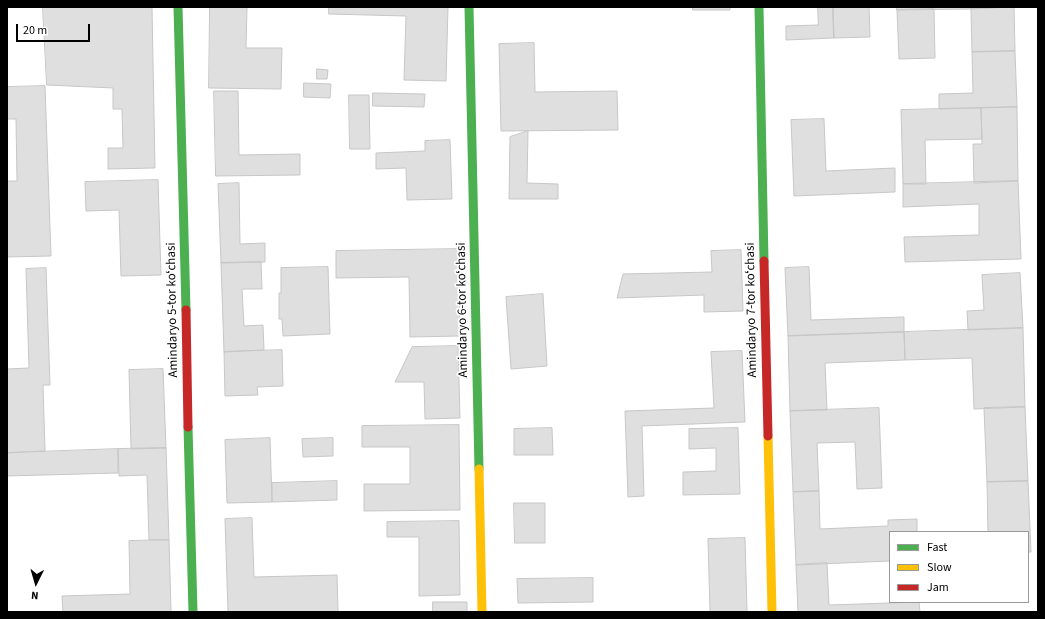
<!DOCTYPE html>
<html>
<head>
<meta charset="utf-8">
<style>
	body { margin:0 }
	#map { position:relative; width:1045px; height:619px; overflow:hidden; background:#fff; font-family:"Source Sans 3",sans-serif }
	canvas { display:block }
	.frame { position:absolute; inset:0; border:8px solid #000; pointer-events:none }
	.legend { position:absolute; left:889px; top:531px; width:140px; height:72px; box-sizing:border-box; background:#fff; border:1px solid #999; margin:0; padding:5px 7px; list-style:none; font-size:12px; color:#000 }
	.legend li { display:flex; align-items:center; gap:8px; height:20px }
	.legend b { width:20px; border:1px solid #999 }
	.north { position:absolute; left:16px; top:563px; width:40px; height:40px; -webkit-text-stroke:3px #fff; paint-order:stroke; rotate:185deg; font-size:11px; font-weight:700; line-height:16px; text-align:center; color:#000 }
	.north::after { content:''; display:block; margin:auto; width:14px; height:18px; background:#000; clip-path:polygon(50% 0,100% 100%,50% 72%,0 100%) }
	.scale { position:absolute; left:16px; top:24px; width:74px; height:18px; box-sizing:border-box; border:2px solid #000; border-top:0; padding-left:5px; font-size:12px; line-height:14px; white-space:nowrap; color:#000; -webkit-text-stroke:3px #fff; paint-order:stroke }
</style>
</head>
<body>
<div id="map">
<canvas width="1045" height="619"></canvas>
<div class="frame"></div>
<ul class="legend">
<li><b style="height:5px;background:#4caf50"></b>Fast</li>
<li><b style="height:5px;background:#ffc107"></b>Slow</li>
<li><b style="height:5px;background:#c62828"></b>Jam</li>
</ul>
<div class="north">N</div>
<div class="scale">20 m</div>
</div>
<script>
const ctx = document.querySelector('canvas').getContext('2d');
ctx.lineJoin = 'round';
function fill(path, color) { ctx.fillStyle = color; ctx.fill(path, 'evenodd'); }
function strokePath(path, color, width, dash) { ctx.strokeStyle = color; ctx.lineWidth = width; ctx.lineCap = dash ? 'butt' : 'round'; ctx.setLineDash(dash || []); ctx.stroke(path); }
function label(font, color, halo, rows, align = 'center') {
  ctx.font = font + ' "Source Sans 3",sans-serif'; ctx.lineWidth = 3.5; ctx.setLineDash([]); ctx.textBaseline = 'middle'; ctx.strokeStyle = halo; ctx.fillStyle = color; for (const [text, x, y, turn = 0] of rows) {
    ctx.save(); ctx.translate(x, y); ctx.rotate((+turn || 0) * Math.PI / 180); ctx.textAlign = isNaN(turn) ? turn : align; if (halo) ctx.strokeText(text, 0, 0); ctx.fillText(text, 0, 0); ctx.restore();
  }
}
const building = new Path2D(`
	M43,7H152L155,168L108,169V148H123L122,109H113V88L47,85Z
	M210,7H247L246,48H282L281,89L209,88Z
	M329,7H448L446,81L404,80L406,16L329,14Z
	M693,7H730V10H693Z
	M818,7H833L834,38L786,40V26L818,25Z
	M833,7H869L870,37L834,38Z
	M897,7H971V9L897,10Z
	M971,7H1014L971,9Z
	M1014,7L1015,51L972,52L971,9Z
	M934,9L935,58L899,59L897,10Z
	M534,43L535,92L617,91L618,130L501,131L499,44Z
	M1015,51L1017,107L939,109V94L973,93L972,52Z
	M317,69L328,70L327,79H317Z
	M304,83L331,84L330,98L304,97Z
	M45,86L51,256L7,257V181H17L16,119H7V87Z
	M214,91H238L239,155L300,154V175L216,176Z
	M373,93L425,94L424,107L373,106Z
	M349,95H369L370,149H350Z
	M1017,107L1018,181L974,183L973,144H982L981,108Z
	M981,108L982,139L925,140L926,184H903L901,110Z
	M824,119L826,171L895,168V192L794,196L791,120Z
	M528,131L527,183L558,184V199H509L510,137Z
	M450,140L452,199L407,200L406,168L376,169V153L425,151V141Z
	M158,180L161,275L121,276L119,210L86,211L85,182Z
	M1018,181L1021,259L905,262L904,237L979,235V204L903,207V184Z
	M239,183L240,244L265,243V262L221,263L218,184Z
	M459,249L460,336L410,337L409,277L336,278V251Z
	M741,250L743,311L704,312V295L617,298L623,274L712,272L711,251Z
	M261,262L262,289H242L244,326L263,325L264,350L224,352L221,263Z
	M328,267L330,334L283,336L282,319H279V293H281V268Z
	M809,267L811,320L904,317V332L788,336L785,268Z
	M46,268L50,385H43L45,451L7,453V369L29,368L26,269Z
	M1020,273L1023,328L968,330L967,311L984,310L982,275Z
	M543,294L547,366L511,369L506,297Z
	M1023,328L1025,407L974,409L972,358L905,360L904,332Z
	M904,332L905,360L825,363L827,410L790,411L788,336Z
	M458,346L460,418L425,419L424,382H395L412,347Z
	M282,350L283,386L257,387L258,395L225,396L224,352Z
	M742,351L745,422L642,426L644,496L628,497L625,411L714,408L711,352Z
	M163,369L166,448L131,449L129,370Z
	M1025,407L1028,481L987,482L984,408Z
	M879,408L882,488L857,489L855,442L817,443L819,491L793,492L790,411Z
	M459,425L460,510L364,511V484H410V447H362V426Z
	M552,428L553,455H514V429Z
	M738,428L740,494L683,495V472L716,471V448L689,449V429Z
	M270,438L272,502L227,503L225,440Z
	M333,438V456L303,457L302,439Z
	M166,448L169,540H149L147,475L119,476L118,449Z
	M118,449V473L7,476V453Z
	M337,481V500L272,502V483Z
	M1028,481L1031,552H1028V532H988L987,482Z
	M819,491L820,529L888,526V520L917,519V532H890V561L796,565L793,492Z
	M514,503H545V543H515Z
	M252,518L254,577L337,575L338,612H228L225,519Z
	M459,521L460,595L419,596V537H387V522Z
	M745,538L747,612H710L708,539Z
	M169,540L171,612H63L62,596L130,594L129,541Z
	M827,563L829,605L919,602L920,612H798L796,565Z
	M593,578V602L518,603L517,579Z
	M433,602H467V612H433Z`);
fill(building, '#dfdfdf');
strokePath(building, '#c7c7c7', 1);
strokePath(new Path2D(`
	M178,7L186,310
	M469,7L479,469
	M759,7L764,261
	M188,427L193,612`), '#4caf50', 9);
strokePath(new Path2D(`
	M768,436L772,612
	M479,469L482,612`), '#ffc107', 9);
strokePath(new Path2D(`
	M764,261L768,436
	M186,310L188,427`), '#c62828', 9);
label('13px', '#000', '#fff', [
	["Amindaryo 5-tor koʻchasi",173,310,-91],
	["Amindaryo 6-tor koʻchasi",463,310,-91],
	["Amindaryo 7-tor koʻchasi",752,310,-91]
]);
</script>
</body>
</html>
